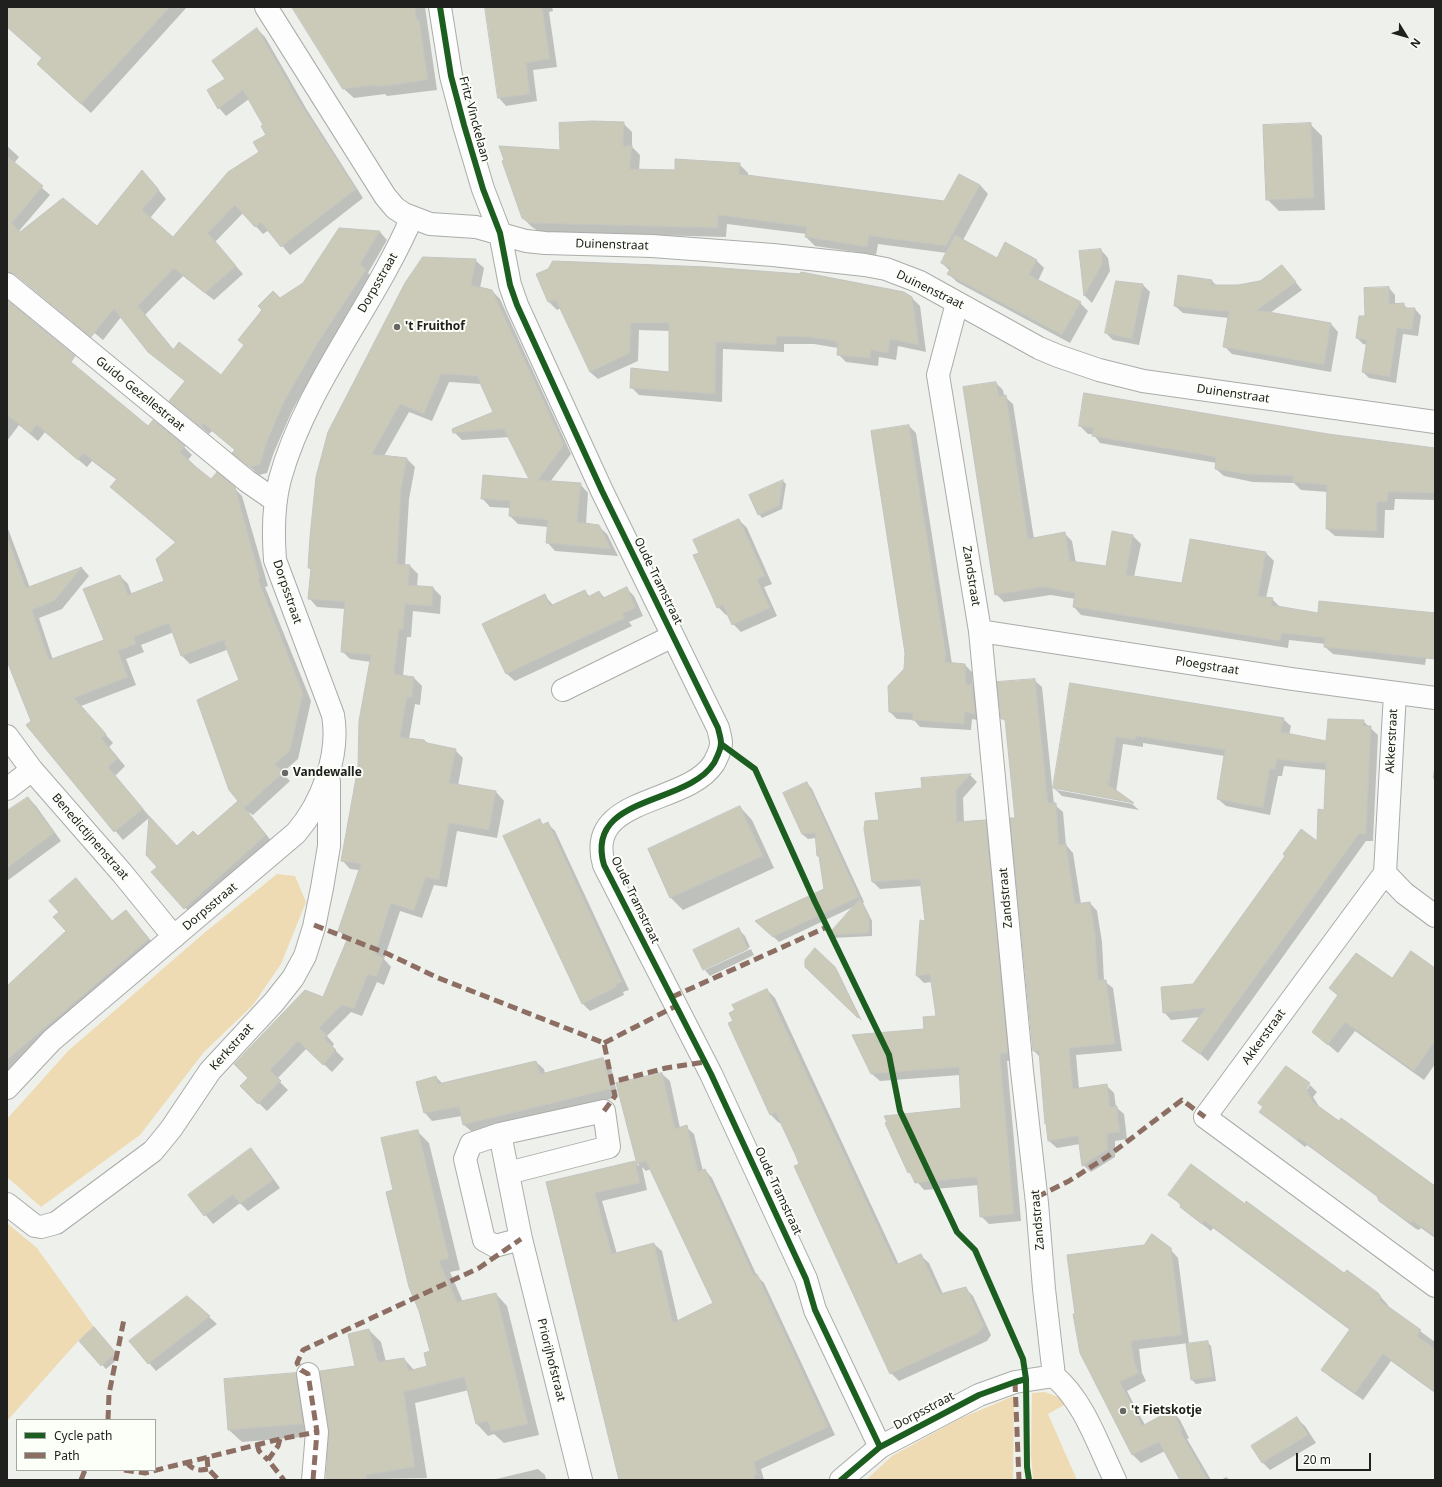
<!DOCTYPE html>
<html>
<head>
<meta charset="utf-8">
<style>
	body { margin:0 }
	#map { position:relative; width:1442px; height:1487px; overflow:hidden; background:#eef0ec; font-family:"Noto Sans",sans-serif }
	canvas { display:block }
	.frame { position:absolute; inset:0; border:8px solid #20211e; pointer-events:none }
	.legend { position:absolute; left:16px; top:1419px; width:140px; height:52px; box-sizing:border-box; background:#fcfff8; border:1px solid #a4a6a1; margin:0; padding:5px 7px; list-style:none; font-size:12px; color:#20211e }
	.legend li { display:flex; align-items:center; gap:8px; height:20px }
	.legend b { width:20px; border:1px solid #a4a6a1 }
	.north { position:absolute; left:1386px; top:16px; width:40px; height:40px; -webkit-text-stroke:3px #fcfff8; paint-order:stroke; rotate:127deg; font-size:11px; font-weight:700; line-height:16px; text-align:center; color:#20211e }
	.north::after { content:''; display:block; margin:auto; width:14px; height:18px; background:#20211e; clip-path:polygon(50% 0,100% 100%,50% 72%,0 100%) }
	.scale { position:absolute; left:1296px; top:1453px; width:75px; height:18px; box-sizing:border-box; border:2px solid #20211e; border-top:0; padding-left:5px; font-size:12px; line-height:14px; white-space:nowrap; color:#20211e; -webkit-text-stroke:3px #fcfff8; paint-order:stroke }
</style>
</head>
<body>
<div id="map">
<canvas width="1442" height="1487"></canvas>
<div class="frame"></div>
<ul class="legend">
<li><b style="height:5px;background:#1b5e20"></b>Cycle path</li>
<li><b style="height:5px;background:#8d6e63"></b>Path</li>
</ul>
<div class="north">N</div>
<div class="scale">20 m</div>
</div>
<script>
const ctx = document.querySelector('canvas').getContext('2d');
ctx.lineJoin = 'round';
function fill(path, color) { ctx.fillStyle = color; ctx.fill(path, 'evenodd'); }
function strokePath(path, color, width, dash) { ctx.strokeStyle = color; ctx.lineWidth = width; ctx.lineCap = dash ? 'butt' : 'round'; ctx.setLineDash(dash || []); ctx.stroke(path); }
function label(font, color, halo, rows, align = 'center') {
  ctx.font = font + ' "Noto Sans",sans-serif'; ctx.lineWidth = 4; ctx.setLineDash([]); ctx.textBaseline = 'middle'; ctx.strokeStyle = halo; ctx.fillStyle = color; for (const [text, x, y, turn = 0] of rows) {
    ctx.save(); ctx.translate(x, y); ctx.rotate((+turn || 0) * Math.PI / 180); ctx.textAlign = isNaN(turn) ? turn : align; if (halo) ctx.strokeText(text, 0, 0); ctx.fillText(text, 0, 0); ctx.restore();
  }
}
fill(new Path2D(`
	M277,874L295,876L306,902L281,964L253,1005L204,1052L140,1135L41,1207L7,1177V1119L68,1051L203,934Z
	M7,1223L37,1248L94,1327L79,1340L7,1421Z
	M1045,1392L1058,1397L1066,1404L1048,1414L1077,1480H1033L1031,1455L1032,1393Z
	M1014,1396L1013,1480H866L892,1456L961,1418Z`), '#efdbb3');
fill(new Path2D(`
	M7,7H187L91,113L47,73L43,59L22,40L7,22Z
	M293,7H425L437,90L387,96L385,94L354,98L344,89Z
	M486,7H552L553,11L549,12L557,67L533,70L537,101L506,106L499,98Z
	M257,29L265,37L307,110L363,198L290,255L269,230L263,234L243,213L215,242L243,274L214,300L183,276L145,315L174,350L221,377L281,299L304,283L339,229L380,232L387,240L368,273L373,278L327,349L292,411L274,452L267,473L259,475L234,453L236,450L212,431L209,434L170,401L189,384L121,317L103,340L7,260V146L19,157L14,163L50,195L19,231L21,233L97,227L150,180L166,199L150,218L174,238L261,153L267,135L264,125L249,99L226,116L219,108L226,80Z
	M623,123L632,132V147L640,155L639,171H676L739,164L748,173V176L944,202L980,185L988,194L963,240L998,260H1036L1044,268L1038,281L1080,303L1088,311L1070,343L957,282L949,274L950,271L942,263L947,253L878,244L876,255L815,246L806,237L807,234L727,224L726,237L540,232L532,227L523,218L561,151Z
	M1310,124L1322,136L1325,210L1279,211L1267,199Z
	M1101,250L1108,258L1110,271L1092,303L1085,296L1080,252Z
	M475,260L484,268L480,288L492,291L500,299L571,454L550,482L580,484L588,493L586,524L598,526L607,534L618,556L555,551L547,542L548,527L518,524L510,516V508L490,507L482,498L531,480L510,437L462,440L454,432L494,413L482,384L449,382L432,421L409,412L384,456L407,459L415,467L409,499L405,566H410L418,574L417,587L433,588L441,596L440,614L413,611L411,637H407L403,676L414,678L422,686L420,705L415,704L409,739L455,750L463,758L458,786L496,792L504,801L497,838L457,831L447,887L434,885L422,918L400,911L384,959L391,967L384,985L377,982L362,1016L351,1012L327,1036L334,1044L332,1047L344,1059L332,1072L307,1048L277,1079L288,1090L267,1111L241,1086L323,998L348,939L339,931L359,870L350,869L342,860L359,767L371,662L350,659L342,651L346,609L317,607L309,598L312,570L309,568Z
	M1289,274L1302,290L1270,313L1331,324L1338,332L1331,372L1232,354L1224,346L1229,318L1183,313L1175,306L1212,281L1217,286H1238Z
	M537,275L912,298L920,306L926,352L898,346L896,360L879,357L878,366L846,362L838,354V348L814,344H784V352L723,349L722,402L639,395L631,387L670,373V331L639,330L638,361L598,379L590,372L561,308L557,310L549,302Z
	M1117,282L1143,285L1150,292L1139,345L1113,340L1106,333Z
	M1389,288L1395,295V304H1403L1408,309H1415L1421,316L1418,336L1403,334L1396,383L1369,378L1363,372L1367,345L1363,344L1357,338L1366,317Z
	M7,310L148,427L184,447L192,455L188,460L211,480L234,488L242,496L268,586L265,587L311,701L298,759L282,773L290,781L253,815L248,812L273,843L193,916L152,872L177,847L198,837L239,801L240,680L229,649L190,664L182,656L174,632L141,645L144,652L126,659L136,685L81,706L113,743L109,747L125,766L115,776L150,817L123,840L27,725L32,722L7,659V526L30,588L82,568L89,576L62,609L39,618L53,660L105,640L120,576L128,584L132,595L165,582L176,543L111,487L117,480L92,461L87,467L45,432L38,441L19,425L7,441Z
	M996,383L1003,390L1004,396L1013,404L1034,539L1064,533L1072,541L1076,563L1107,568L1133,536L1141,544L1134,577L1182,584L1191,540L1266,553L1274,561L1266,598L1272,599L1280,607L1319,614L1432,621L1425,665L1333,654L1325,647L1326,644L1289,640L1288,648L1081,615L1074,607L1075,599L1051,595L1004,602L996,594Z
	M909,426L916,433L952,664L965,665L972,672L973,686L979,692L982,721L972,719L971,730L920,727L914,720L897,719L890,712L905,669Z
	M1080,426L1328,435L1435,449V500L1395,499L1394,510H1385L1384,538L1335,536L1327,529L1328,492L1301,490L1294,483L1253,482L1224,476L1216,469L1217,463L1100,443L1093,434H1088Z
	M783,481L786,484L782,509L762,518L759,514L750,496Z
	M739,520L747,528L772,584L764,587L777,616L741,632L733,624L728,614L726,615L718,607L700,553Z
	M626,588L634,596L643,616L629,622L632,626L515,681L507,674L483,624L545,596L553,605L585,591L590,597L599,592L605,598Z
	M1034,680L1042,687L1054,804L1063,812L1066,845L1073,853L1081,904L1090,903L1097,911L1102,942L1104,981L1113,988L1122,1051L1076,1055L1079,1089L1106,1085L1114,1093L1116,1107L1124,1114L1127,1139L1115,1141V1157L1091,1172L1083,1165L1080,1144L1057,1148L1049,1141L1048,1125L1046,1123L1041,1058L1034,1051L1016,819L1006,722L1002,718Z
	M1071,684L1283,719L1291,726L1289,735L1327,743L1363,721L1378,735L1373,841H1366L1208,1061L1184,1040L1201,1017L1171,1020L1164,1012L1193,985L1318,843L1325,811L1326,770L1284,766L1282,776H1278L1270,815L1226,806L1218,799L1225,756L1143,743V747L1123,744L1116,792L1058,788L1057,790L1133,804L1131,803L1139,810L1062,796L1054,788Z
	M1435,762V780L1433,778Z
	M970,775L977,782L963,798L964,823L985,821L992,829L1015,1060L1007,1061L1021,1221L989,1224L981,1216L979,1185L924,1190L909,1172L962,1109L960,1075L880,1081L872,1074L925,1030L937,1017L932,982L924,983L917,976L927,922L922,886L880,889L873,882L880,821L923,789L922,779Z
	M807,783L812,789L864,902L863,903L872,921V936L832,938L829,935L855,906L779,942L757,921L825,889L821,859L818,856L816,838L808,839L802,834Z
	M28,798L36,806L61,841L7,881V813Z
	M740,807L752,820L774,868L683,910L671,898L649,850Z
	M539,820L544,825L547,823L555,831L629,990L623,992L624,995L590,1011L582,1003Z
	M84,888L113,922L126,911L157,948L7,1078V987L67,931Z
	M739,930L745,936L750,947L705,968V970L751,949L754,955L710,976L704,969L695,950Z
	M806,967H834L838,972L862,1021Z
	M1435,970V1064L1424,1080L1355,1031L1338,1053L1313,1032L1338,996L1331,988L1393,979Z
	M767,990L775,998L899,1265L921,1256L929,1263L943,1294L965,1288L973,1296L991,1335L987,1341L899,1381L891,1373L801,1165L781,1122L779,1123L771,1115L729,1024L734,1021Z
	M603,1059L611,1067L618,1097L472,1132L464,1125L462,1116L432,1121L425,1113L436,1077L443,1084L536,1062L544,1069L545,1074Z
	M662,1074L670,1081L680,1128L686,1127L694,1134L703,1171L705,1170L712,1178L757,1276L764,1283L835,1435L761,1469L764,1480H620L547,1183L634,1162L639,1166L618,1084ZM642,1167L646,1171L651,1169L714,1304L678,1321L662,1251L654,1244L617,1254L602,1201L647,1190Z
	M1308,1084L1304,1094L1310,1085L1317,1092L1313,1097L1320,1108L1435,1187V1238L1421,1228L1419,1230L1416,1229L1388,1208L1379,1198L1307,1145L1305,1147L1261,1112Z
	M417,1131L429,1143L460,1270L450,1272L463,1302L496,1294L507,1306L539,1435L504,1443L494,1434L488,1436L477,1424L469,1390L415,1403L427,1478L326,1480L356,1366L369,1330L381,1342L386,1362L404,1359L415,1371L428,1367L431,1352L394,1191Z
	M251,1149L258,1157L280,1188L248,1211L240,1203L213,1224L189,1195Z
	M1170,1194L1344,1275L1378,1294L1388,1305L1387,1307L1435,1342V1393L1391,1361L1363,1400L1330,1377L1323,1370L1350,1330L1213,1228L1211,1231L1189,1214Z
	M1170,1249L1178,1258L1189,1343L1139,1349L1142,1373L1146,1381L1127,1391L1145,1425L1172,1411L1180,1420L1189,1438L1187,1439L1211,1480H1181L1165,1451L1141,1463L1133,1455L1081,1353Z
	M187,1297L217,1324L156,1371L149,1363Z
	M97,1332L119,1358L106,1369L80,1341Z
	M1207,1342L1211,1346L1216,1381L1196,1384L1192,1380Z
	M295,1375L308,1387L315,1436L242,1442L229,1430Z
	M1297,1419L1305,1426L1316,1443L1270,1470L1262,1462Z
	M538,1469L545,1475L546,1480H492Z
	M1226,1477L1230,1480H1221Z`), '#0003');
const building = new Path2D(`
	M7,7H170L81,104L37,64L42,58L7,27Z
	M292,7H415L417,20L419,19L428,80L376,87V85L343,89Z
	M485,7H542L550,59L526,63L530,94L498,98Z
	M257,28L299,101L356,189L281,247L261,222L255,227L235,205L208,233L236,266L205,293L174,268L138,306L173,350L179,342L221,375L244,345L238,340L262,310L258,306L273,291L280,298L303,283L339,228L380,231L360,264L366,270L319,341L284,402L266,444L260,465L250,467L232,453L235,450L203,423L201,427L169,401L185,381L148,352L114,309L91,337L15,274L7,272V156L43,186L12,223L20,232L63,198L97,226L142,170L159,190L142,210L173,237L228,172L259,152L253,142L266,135L261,126L263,125L243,90L218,109L207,90L225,79L212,61Z
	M593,121L624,122L623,146L632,145L630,169L675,170V159L740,163L739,174L944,201L959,174L980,185L946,246L869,236L867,247L805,237L807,227L718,215V228L530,223L522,218L502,161L504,160L499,146L560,150L559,123Z
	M1311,123L1314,198L1266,200L1263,125Z
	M955,235L997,258L1005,242L1037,260L1029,275L1081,302L1062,335L947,274L951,268L941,263Z
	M1101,249L1103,263L1084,296L1079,251Z
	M423,257L476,259L471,285L492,290L564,445L538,480L581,483L577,522L599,525L611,549L546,543L548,520L509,516L510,501L481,499L483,475L529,479L504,429L453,433L452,429L493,412L477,376L441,374L424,414L400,404L372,454L407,458L401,490L397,564L410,565L408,585L433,587L432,606L405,604L403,630L399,629L394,674L414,677L412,698L407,697L400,737L424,740L427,743L456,749L449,783L496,791L489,830L449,823L439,880L426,877L414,911L391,903L375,954L384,958L376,977L368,974L354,1009L342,1005L319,1028L327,1035L324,1038L336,1050L323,1065L298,1041L270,1070L281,1081L258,1104L240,1086L248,1078L234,1064L305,990L323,997L349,935L338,931L361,864L341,861L358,767L359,721L371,655L341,652L345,602L308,599L311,568H308L310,537L316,477L328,432L405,283Z
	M553,261L708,267L800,274L801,272L904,292L912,297L919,345L890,339L888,353L871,350L870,358L837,355L838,343H835V341L806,337L777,336L776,345L716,342L715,394L630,388L631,368L669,372V323H631L630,353L590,372L556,300L548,302L536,274L548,269Z
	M1282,265L1296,282L1257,310L1331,323L1324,365L1223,347L1229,311H1216L1174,306L1178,275L1212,280L1211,285H1238L1260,281Z
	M1116,281L1143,284L1132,339L1105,333Z
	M1389,287V304L1404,303V308H1415L1412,330L1397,328L1390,377L1362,372L1367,340L1356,338L1359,316H1365L1364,288Z
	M7,300L75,356L71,362L148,426L153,420L185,446L180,452L196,467L211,479L217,472L235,487L260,578L258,579L303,693L290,751L275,764L283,773L244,808L241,804L266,835L184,909L151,872L157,867L146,855L149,816L177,846L193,831L198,836L238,801L229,790L197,700L239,680L224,642L227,639L181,656L169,623L134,637L136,644L118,651L128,677L74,698L106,734L101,738L118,758L108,767L143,809L114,832L26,725L31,721L7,661V542H9L26,588L82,567L54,601L32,610L49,660L104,640L83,589L120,575L128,595L164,581L156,559L176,542L110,487L117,479L83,453L78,460L37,425L30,433L7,415Z
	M996,382L999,396L1006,395L1028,539L1065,532L1070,561L1106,566L1112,531L1133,535L1126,575L1182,583L1190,539L1266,552L1258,596L1273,598L1271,605L1318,613L1319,601L1435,613V659L1324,647L1325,638L1282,633L1280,641L1073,607L1075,593L1043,587L995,595L963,387Z
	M1084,393L1328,434L1435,448V493L1388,492L1387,502H1377V531L1326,529L1327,485L1292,482L1293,476L1245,474L1215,469L1216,457L1092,436L1093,428L1079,426Z
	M909,425L946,654L945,662L965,664L966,685L972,684L975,714L965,712L964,724L912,720L913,713L889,712L888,686L904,669L905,653L871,431Z
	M783,480L779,506L758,515L749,495Z
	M739,519L765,576L757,579L770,608L732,625L723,605L717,608L712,596L693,555L699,553L693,540Z
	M627,587L636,608L622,614L625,618L506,674L482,624L545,594L550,606L585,590L588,597L599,591L603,598Z
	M1035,679L1048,803H1056L1059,845L1066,844L1075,904L1090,902L1095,933L1098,980H1106L1115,1044L1069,1048L1073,1089L1107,1084L1110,1107L1117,1106L1118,1118L1120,1132L1107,1134L1108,1149L1082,1166L1078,1136L1048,1141L1046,1123L1045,1124L1039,1051H1033L1010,818H1015L1005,719H1001L997,682Z
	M1070,683L1284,718L1281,732L1326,741L1328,719L1364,720L1363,726H1371L1366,834H1359L1200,1054L1182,1041L1206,1008L1163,1013L1161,987L1193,984L1285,856L1283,854L1301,829L1317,841L1318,809L1324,810L1326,763L1298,762L1277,759L1275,769H1270L1263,808L1217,799L1225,750L1136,736L1135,740L1116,737L1109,784L1106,783L1134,803L1053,788Z
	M971,774L956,790L957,822L986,820L1008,1053L1000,1054L1014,1214L980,1217L977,1177L915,1183L910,1172L908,1173L885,1123L887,1122L884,1116L961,1108L959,1067L871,1074L852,1035L924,1029L923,1017L936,1016L930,974L916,976L920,920L925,921L920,879L872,882L864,829L865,821L879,820L875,793L922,788L921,778Z
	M807,782L859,897L773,937L755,921L824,889L819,856H817L815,833L802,834L783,793Z
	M28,797L54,833L7,868V811Z
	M740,806L763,856L670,898L648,849Z
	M540,819L542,825L548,822L622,982L616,984L617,987L582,1004L503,836Z
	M76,878L112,921L126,910L149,939L7,1060V986L66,931L53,917L59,912L49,901Z
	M860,899L869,917V933L828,935Z
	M739,928L748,949L703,970L693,950Z
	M815,948L835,967L859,1017L858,1018L805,967V960Z
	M1411,951L1435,968V1041L1414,1071L1345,1022L1328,1045L1312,1032L1338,995L1329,988L1356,953L1392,978Z
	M767,989L896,1265L921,1254L940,1294L966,1287L984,1326L979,1333L890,1374L794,1166L799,1164L796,1156L776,1113L770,1115L728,1023L733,1021L729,1013L735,1010L732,1005Z
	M603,1058L611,1089L463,1125L459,1107L424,1113L416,1082L436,1076L438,1084L536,1061L540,1074Z
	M1286,1066L1310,1083L1306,1089L1314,1103L1339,1121L1341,1118L1435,1186V1236L1413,1221L1411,1223L1407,1221L1379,1201L1377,1196L1299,1138L1297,1140L1259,1112L1263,1107L1258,1103Z
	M662,1073L675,1129L687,1125L698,1172L705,1169L754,1276L757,1274L828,1427L754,1462L757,1475H754L755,1480H619L546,1182L635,1161L640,1183L595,1193L612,1254L654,1243L673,1323L713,1303L646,1161L637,1164L616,1083Z
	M418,1130L449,1258L439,1261L457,1302L496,1293L528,1424L491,1432L488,1421L476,1424L464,1377L404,1392L415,1467L366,1475L367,1480H326L329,1430L320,1371L355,1366L348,1334L369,1329L378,1362L404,1358L409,1371L427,1366L424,1353L430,1351L419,1311L409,1287L386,1192L393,1190L381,1138Z
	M251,1148L273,1180L240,1204L233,1195L204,1216L188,1195Z
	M1191,1164L1245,1204L1246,1201L1344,1273L1347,1270L1378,1293L1381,1297L1379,1300L1421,1330L1417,1336L1435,1349V1392L1383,1354L1355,1393L1321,1370L1350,1329L1205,1221L1202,1224L1180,1207L1181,1204L1168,1195Z
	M1152,1234L1171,1248L1182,1335L1131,1341L1135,1364L1139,1373L1120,1382L1142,1426L1172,1410L1182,1430L1180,1431L1208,1480H1180L1159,1442L1132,1455L1080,1353L1073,1314H1075L1067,1255L1144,1245Z
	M187,1296L210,1316L148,1364L129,1341Z
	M94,1327L116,1353L101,1366L79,1341Z
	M1208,1341L1213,1377L1191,1380L1186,1344Z
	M296,1373L303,1424L228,1430L224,1379Z
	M1297,1417L1308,1435L1262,1463L1251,1446Z`);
fill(building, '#cbcab8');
strokePath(building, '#c3c4c1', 1);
const minor = new Path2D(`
	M266,7L385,196L395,208L404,214L430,224L476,227L526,241L545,243L652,246L773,255L865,265L886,269L920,282L1039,348L1058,356L1099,370L1143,381L1435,422
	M440,7L451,76L464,125L483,189L500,233L510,285L517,305L602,491L718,728C719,733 721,738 721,743C721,750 717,757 714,763C687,806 584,795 604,865L711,1074L806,1279L815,1310L880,1447
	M7,284L247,481L276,501
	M957,303L938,375L980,631L1022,1071L1037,1203L1044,1289L1054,1376C1084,1401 1098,1445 1115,1480
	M980,631L1292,679L1435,698
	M563,690L673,636
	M1395,693L1385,873L1205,1117L1435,1286
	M7,736L32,770L122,873L174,937
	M7,789L32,770
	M1385,873L1404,893L1435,916
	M7,1088L52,1040L296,833C322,803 340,755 333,715L275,560C273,533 273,505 280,479C306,385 374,306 412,217
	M500,1134L521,1239L581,1480
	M508,1173L609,1147L604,1111L500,1134L471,1144L465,1159L484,1240L495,1246L521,1239
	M7,1204L35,1226L41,1227L56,1223L153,1151L171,1129L210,1071L274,1002L293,978L305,956L314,927L322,888L329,846V782
	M308,1374L317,1432L313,1480
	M841,1480L880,1447L979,1395L1015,1382L1054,1376`);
strokePath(minor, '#aaaca9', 24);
strokePath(minor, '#fcfdfc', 22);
strokePath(new Path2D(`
	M314,925L388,954L436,977L604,1043L612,1082L666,1068L705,1062
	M672,997L827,927
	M604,1043L676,1006
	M604,1111L615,1096L612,1082
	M1037,1197L1069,1181L1108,1156L1182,1100L1205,1117
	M1015,1382L1019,1480
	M108,1420L109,1394L124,1319
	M280,1439L278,1446L268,1460L284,1480
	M257,1444L259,1451L268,1460
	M207,1457L208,1469L219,1480
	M186,1462C193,1470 198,1471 208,1469
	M124,1470L145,1473L280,1439L317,1432
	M81,1480L85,1470
	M313,1480L317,1432L308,1374L301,1370L297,1363L303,1350L479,1268L521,1239`), '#8d6e63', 5, [10, 5]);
strokePath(new Path2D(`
	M440,7L451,76L464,125L483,189L500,233L510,285L517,305L602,491L718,728C719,733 721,738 721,743C721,750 717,757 714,763C687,806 584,795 604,865L711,1074L806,1279L815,1310L880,1447
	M721,744L755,769L815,902L889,1055L900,1111L957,1232L975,1250L1023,1359L1026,1379L1027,1467L1029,1480
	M841,1480L880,1447L979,1395L1015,1382L1026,1379`), '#1b5e20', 6);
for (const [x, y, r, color] of [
	[397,327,4,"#686966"],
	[285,773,4,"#686966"],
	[1123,1411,4,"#686966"]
]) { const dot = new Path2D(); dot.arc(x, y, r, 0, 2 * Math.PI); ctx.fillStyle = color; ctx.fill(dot); strokePath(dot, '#fcfff8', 1.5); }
label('12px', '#20211e', '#fcfff8', [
	["Fritz Vinckelaan",474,119,75],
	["Duinenstraat",612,245,2],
	["Dorpsstraat",378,283,-60],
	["Duinenstraat",930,290,26],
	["Guido Gezellestraat",140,394,39],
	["Duinenstraat",1233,394,8],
	["Zandstraat",971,576,81],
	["Oude Tramstraat",658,581,64],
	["Dorpsstraat",287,592,71],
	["Ploegstraat",1207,666,9],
	["Akkerstraat",1392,741,-87],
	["Benedictijnenstraat",90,837,49],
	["Zandstraat",1006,898,-95],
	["Oude Tramstraat",635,900,64],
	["Dorpsstraat",210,907,-40],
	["Akkerstraat",1264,1037,-54],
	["Kerkstraat",232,1047,-48],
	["Oude Tramstraat",778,1191,65],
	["Zandstraat",1038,1220,-95],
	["Priorijhofstraat",551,1360,76],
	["Dorpsstraat",924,1411,-28]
]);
label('bold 12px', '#20211e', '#fcfff8', [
	["'t Fruithof",405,327],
	["Vandewalle",293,773],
	["'t Fietskotje",1131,1411]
], 'left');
</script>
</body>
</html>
